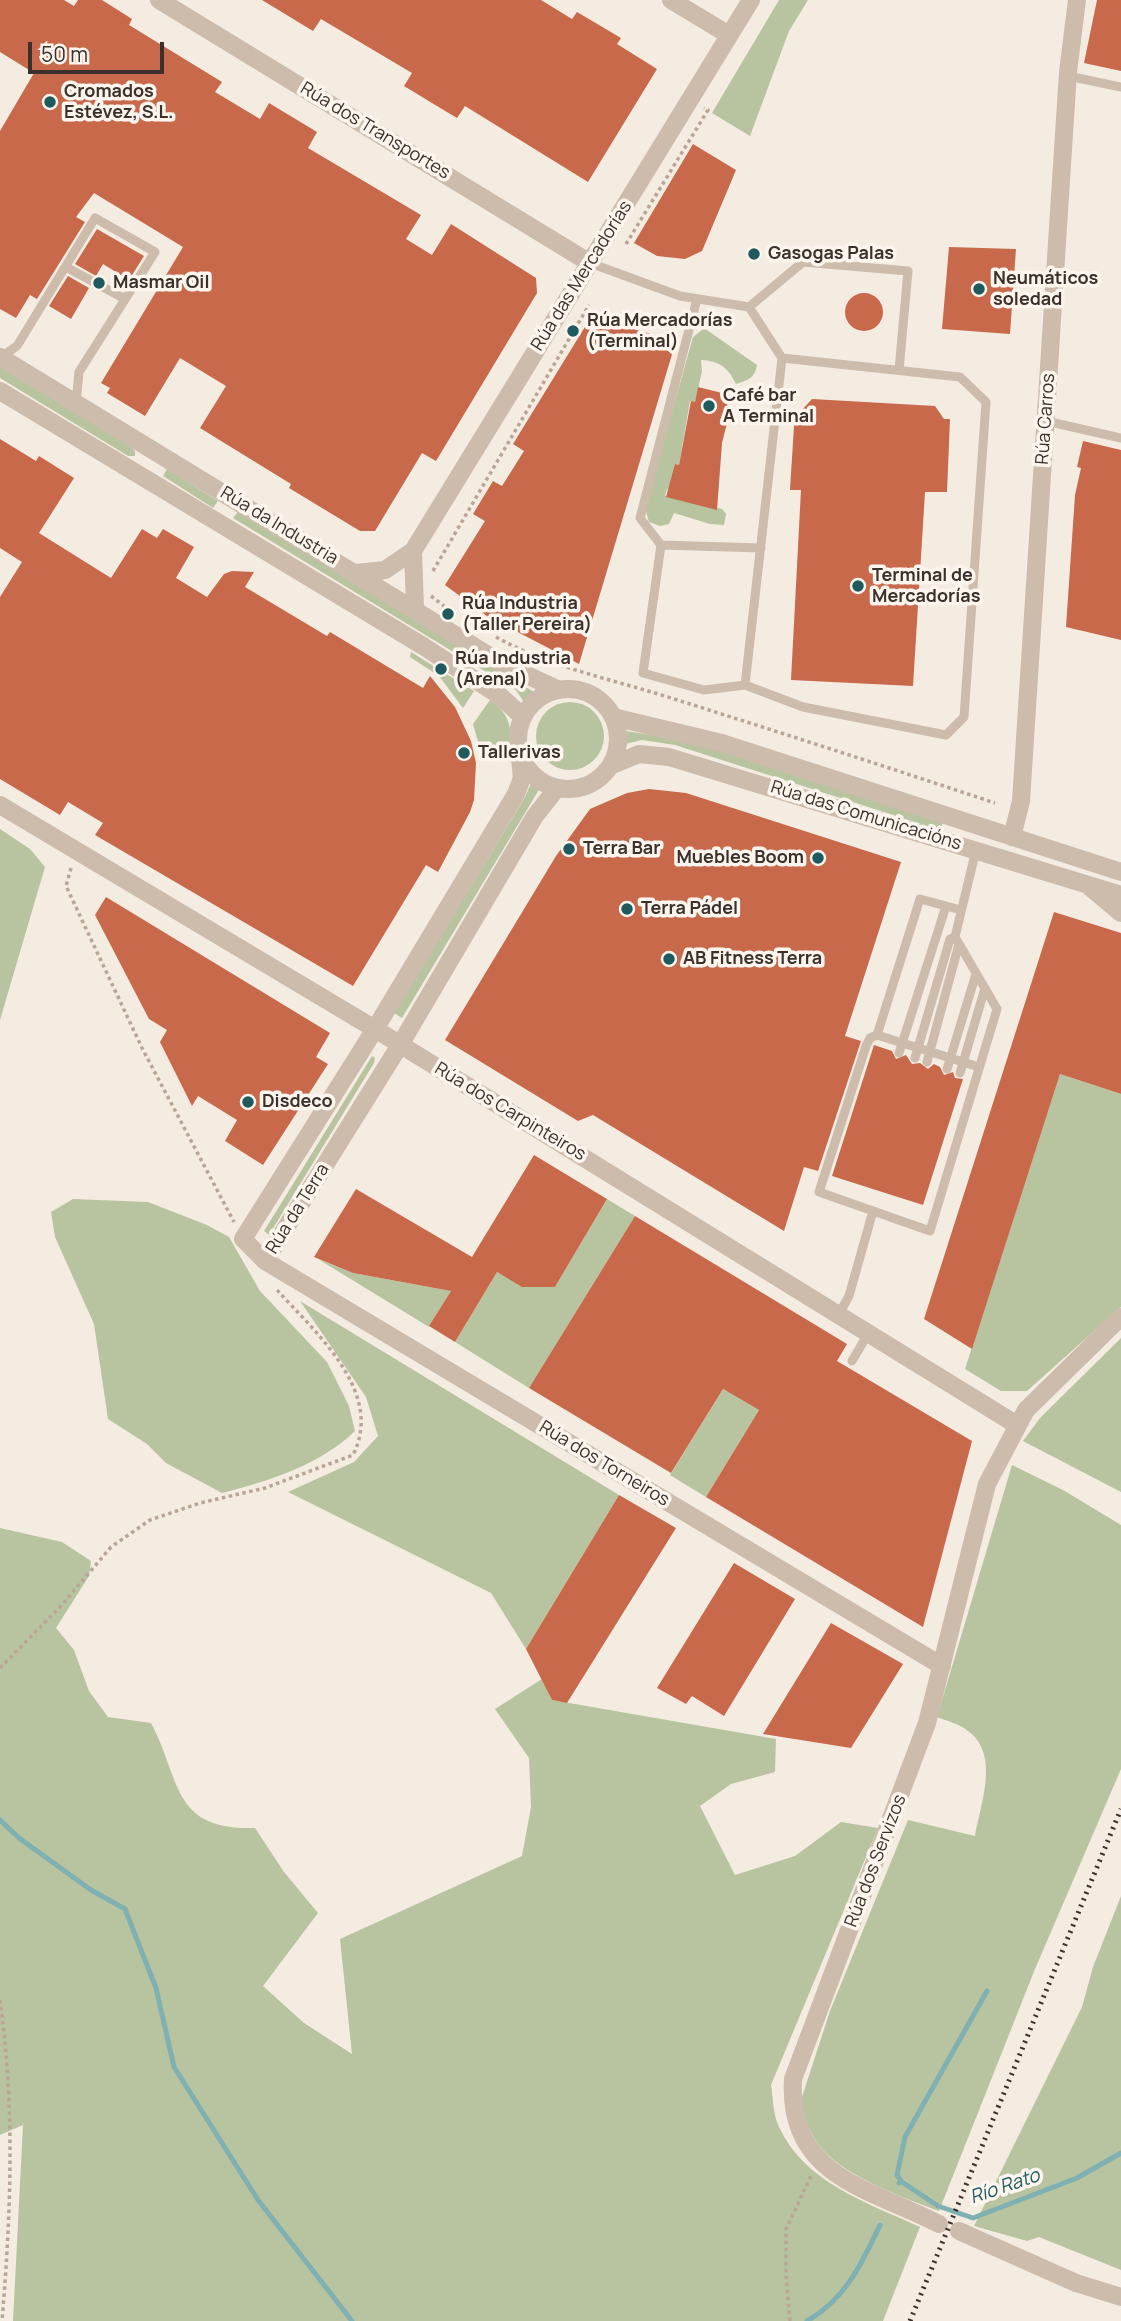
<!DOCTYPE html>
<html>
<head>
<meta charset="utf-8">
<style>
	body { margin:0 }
	#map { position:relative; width:1121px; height:2321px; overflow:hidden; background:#f4ebe1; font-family:Manrope,sans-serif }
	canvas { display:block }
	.scale { position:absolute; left:28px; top:42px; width:136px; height:32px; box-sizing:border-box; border:4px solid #3b302b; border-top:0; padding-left:9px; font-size:21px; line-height:24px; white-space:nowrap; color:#3b302b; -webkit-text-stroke:5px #fbf5ee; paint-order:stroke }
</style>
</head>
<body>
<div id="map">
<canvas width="1121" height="2321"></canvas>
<div class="scale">50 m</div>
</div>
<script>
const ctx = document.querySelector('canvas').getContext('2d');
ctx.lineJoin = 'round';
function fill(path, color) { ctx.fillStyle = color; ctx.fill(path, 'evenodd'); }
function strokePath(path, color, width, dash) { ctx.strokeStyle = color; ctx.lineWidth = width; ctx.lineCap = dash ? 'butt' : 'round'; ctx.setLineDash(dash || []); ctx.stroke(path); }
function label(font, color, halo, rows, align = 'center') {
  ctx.font = font + ' Manrope,sans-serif'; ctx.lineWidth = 7; ctx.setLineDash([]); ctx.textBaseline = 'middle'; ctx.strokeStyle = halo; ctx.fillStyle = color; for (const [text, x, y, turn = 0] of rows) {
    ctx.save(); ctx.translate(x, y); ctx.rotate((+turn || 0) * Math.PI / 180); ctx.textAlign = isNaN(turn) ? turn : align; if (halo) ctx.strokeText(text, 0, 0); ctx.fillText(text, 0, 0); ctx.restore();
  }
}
fill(new Path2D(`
	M779,0H808L789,31L750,136L712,113Z
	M704,328L757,365C755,378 747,381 736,384C728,367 719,361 701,360L702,371L695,402L690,401L679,465L675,464L672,488L667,489L665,496L722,509L726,514L724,525L710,524L674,513L669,524L660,526L649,522L645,508L693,337Z
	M0,367L130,446L135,451V456H128L0,378Z
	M167,469L218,501L213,508L163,476Z
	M238,512L534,692L524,702L516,690L233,518Z
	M411,652L474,691L463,708L439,676L410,657Z
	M490,700C508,712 512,726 511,748L482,755L473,724Z
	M536 736a34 34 0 1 1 68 0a34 34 0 1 1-68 0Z
	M626,731C734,746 839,789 943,823L940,830L675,745L642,740L625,744Z
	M532,781L540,788L402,1018L394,1013L525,797Z
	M0,829L30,849L45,867L0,1020Z
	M372,1056L375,1058L374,1063L269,1235L264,1231Z
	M1060,1074L1121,1094V1307L1027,1391H1001L965,1369Z
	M73,1199L148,1202L207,1225L229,1237L260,1291L327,1362L349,1406L355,1431C320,1465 269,1481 222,1493L166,1463L147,1444L108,1419L94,1324L55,1237L51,1212Z
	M607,1199L635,1216L529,1388L455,1342L497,1272L523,1287H555Z
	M318,1259L353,1273L451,1291L429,1327Z
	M300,1301L619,1495L526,1649L491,1593L288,1492L354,1462L378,1436L366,1397Z
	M1121,1338V1492L1023,1441L1040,1418Z
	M723,1389L759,1410L706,1497L670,1475Z
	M1012,1465L1063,1490L1121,1525V1769L1035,1969L939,2211C906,2199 847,2177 823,2150C812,2137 806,2122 799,2106L830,2011L908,1820L975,1836C981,1803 1000,1754 968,1731C960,1724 947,1721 937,1717Z
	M0,1528L62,1542L91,1561L89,1576L56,1628L74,1650L89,1691L108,1717L151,1723C181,1779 171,1831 255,1828L284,1872L318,1913L263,1986L304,2023L352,2054L340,1939L522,1856L531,1807L529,1758L495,1709L542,1679L552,1700L776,1739L775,1772L731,1784L700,1806L735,1875L795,1856L841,1822L878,1828L771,2085C773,2098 773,2115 779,2127C805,2183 868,2203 920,2227L883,2321H13L23,2125L0,2135Z
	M1121,1896V2270L1039,2237L1027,2241L974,2226L1082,2007L1093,1967Z`), '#b8c4a0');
strokePath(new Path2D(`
	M0,1820L19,1838L91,1890L125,1909L156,1988L174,2067L258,2200L352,2321
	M902,2182L897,2175L905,2137L987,1991
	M899,2183L902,2182L938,2206L973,2218L1077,2178L1121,2153
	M807,2321C846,2299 862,2263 880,2225`), '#7fb0b2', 5);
fill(new Path2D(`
	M0,0H64L74,6L78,0H102L132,19L129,25L222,82L215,92L260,119L269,103L317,132L308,148L421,215L406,239L432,255L451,224L536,278L537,293L436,461L422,453L375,531H360L289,488L291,484L200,428L226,386L180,358L145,416L107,393L110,388L101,383L183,247L94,193L76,217L85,222L37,299L30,295L16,318L0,309V131L34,73L0,52Z
	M262,0H541L572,19L577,12L621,38L617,44L657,69L588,182L465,106L457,118L432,103L404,86L412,73L321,19L313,31Z
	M1097,0H1121V71L1084,63Z
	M693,144L736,170L702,251L685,259L657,256L634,243Z
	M97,229L144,256L129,280L103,264L96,276L75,264Z
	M949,247L1016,249L1010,334L942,329Z
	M68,276L89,288L71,319L49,306Z
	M845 312a19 19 0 1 1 38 0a19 19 0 1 1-38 0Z
	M591,317L658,336L670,343L673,351L579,664L487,616L445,585L485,521L473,514L493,481L502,486L524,451L513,444Z
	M698,387L730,395L726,410L730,411L722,443L717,510L666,497L675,464L679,465L691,401L695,402Z
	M812,399L935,406L944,419H950L947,492H925L913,686L791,680L801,490H790L795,410L801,411Z
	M0,439L36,461L39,456L74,478L39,533L111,578L142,529L157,538L163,529L194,547L176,578L207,597L224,574L232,571L254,572L245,587L327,636L330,632L423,688L430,676L455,707L471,741L476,763L474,800L470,812L438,872L426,865L353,986L95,835L103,823L68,802L60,815L0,779V597L22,562L0,548Z
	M1083,441L1121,450V640L1066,627L1075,495L1081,468L1077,467Z
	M649,789L686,793L901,862L845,1036L861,1041L818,1171L804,1167L784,1231L593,1115L578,1121L445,1040L556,856L590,809L627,793Z
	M106,897L330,1033L316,1057L328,1064L263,1165L225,1141L237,1120L198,1096L192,1106L160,1042L167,1030L149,1019L95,915Z
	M1054,912L1121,933V1094L1060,1074L972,1349L924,1319Z
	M874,1045L892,1051L896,1059L906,1055L912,1064L920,1063L928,1069L934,1064L940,1067L944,1075L953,1072L955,1078L963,1079L923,1205L832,1176Z
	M534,1155L607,1199L555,1287H522L497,1272L455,1342L429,1326L451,1291L353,1273L314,1257L356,1189L472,1257Z
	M635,1216L847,1344L837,1361L972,1441L923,1627L706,1497L759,1410L723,1389L671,1473L529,1388Z
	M619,1495L676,1528L567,1703L552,1700L526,1649Z
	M734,1563L795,1599L724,1716L692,1696L686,1704L657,1688Z
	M831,1623L903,1664L851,1748L763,1734Z`), '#c8694b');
strokePath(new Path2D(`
	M626,244L708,110L704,108
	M433,571L589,305
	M431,596L444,606
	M496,637C551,668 612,679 671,698C779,732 887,767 995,803
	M71,868L66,886L142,1048L234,1222
	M0,1668L61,1606L111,1547L150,1520L200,1503L265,1488L353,1455C385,1392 315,1332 277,1290
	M0,2000C15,2106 11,2214 2,2321
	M790,2321L786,2275V2229L812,2174`), '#b9a596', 3.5, [3.5, 3.5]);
strokePath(new Path2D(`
	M1068,76L1121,87
	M590,263L680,296L749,307L782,358L745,685L803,707L946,735L964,717L986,402L960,377L782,358
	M66,267L125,299
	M697,299L640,518L661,545L643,673L704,690L745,685
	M749,307L803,262L908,271L899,370
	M1,357L17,346L95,218L155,252L79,372L76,403
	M1046,421L1121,438
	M661,545L761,548
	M961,910L920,899L877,1035L870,1038L866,1046L819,1192L930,1231L997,1009L955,937L976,850
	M877,1035L979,1067
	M899,1053L946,906
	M915,1058L950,939L955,937
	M927,1062L959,944
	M947,1069L976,974
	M960,1073L985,988
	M839,1314L849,1296L873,1211
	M852,1361L869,1332`), '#cdbbac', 9);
strokePath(new Path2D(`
	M159,0L590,263
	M671,0L729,35
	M0,357L501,663L559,690
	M0,391L423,646L500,696L523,717
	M413,551L415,608
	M356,573L385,570L413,551L751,0
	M518 739a50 50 0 1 1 100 0a50 50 0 1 1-100 0Z
	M613,717L722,743L1121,872
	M519,749L522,778L516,794L375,1029L243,1239L265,1261L942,1666
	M610,766L639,754L669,757L1121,895
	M0,805L375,1029L1017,1425
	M1012,837L1021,801L1068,72L1077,0
	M1090,887L1121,913
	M265,1261L400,1045L535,816L557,788
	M939,2224C868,2188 787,2176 793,2079L927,1723L987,1484L1026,1410L1121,1317
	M959,2231L1076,2283L1121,2297`), '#cdbbac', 18);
strokePath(new Path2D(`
	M910,2321L1121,1809`), '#3b302b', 5, [2, 5]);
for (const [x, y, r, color] of [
	[50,102,7,"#1f5a5e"],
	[754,254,7,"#1f5a5e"],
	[99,283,7,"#1f5a5e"],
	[979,289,7,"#1f5a5e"],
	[573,331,7,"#1f5a5e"],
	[709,406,7,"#1f5a5e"],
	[858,586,7,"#1f5a5e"],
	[448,614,7,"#1f5a5e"],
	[441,669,7,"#1f5a5e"],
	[464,753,7,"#1f5a5e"],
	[569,849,7,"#1f5a5e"],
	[818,858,7,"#1f5a5e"],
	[627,909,7,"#1f5a5e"],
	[669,959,7,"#1f5a5e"],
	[248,1102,7,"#1f5a5e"]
]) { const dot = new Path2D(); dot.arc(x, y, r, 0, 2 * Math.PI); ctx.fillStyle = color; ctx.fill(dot); strokePath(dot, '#fbf5ee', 2.5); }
label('bold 18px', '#3b302b', '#fbf5ee', [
	["Cromados",64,92],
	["Estévez, S.L.",64,113],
	["Gasogas Palas",768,254],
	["Neumáticos",993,279],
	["soledad",993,300],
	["Masmar Oil",113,283],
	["Rúa Mercadorías",587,321],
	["(Terminal)",587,342],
	["Café bar",723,396],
	["A Terminal",723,417],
	["Terminal de",872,576],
	["Mercadorías",872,597],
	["Rúa Industria",462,604],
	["(Taller Pereira)",462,625],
	["Rúa Industria",455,659],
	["(Arenal)",455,680],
	["Tallerivas",478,753],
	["Terra Bar",583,849],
	["Muebles Boom",804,858,"right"],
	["Terra Pádel",641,909],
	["AB Fitness Terra",683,959],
	["Disdeco",262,1102]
], 'left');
label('18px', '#3b302b', '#fbf5ee', [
	["Rúa dos Transportes",375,131,31],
	["Rúa das Mercadorías",582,276,-58],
	["Rúa Carros",1046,419,-86],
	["Rúa da Industria",279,526,31],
	["Rúa das Comunicacións",866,816,17],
	["Rúa dos Carpinteiros",510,1112,31],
	["Rúa da Terra",298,1209,-58],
	["Rúa dos Torneiros",604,1464,31],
	["Rúa dos Servizos",876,1861,-69]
]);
label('italic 19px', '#1f5a5e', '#fbf5ee', [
	["Río Rato",1005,2187,-19]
]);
</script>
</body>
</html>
